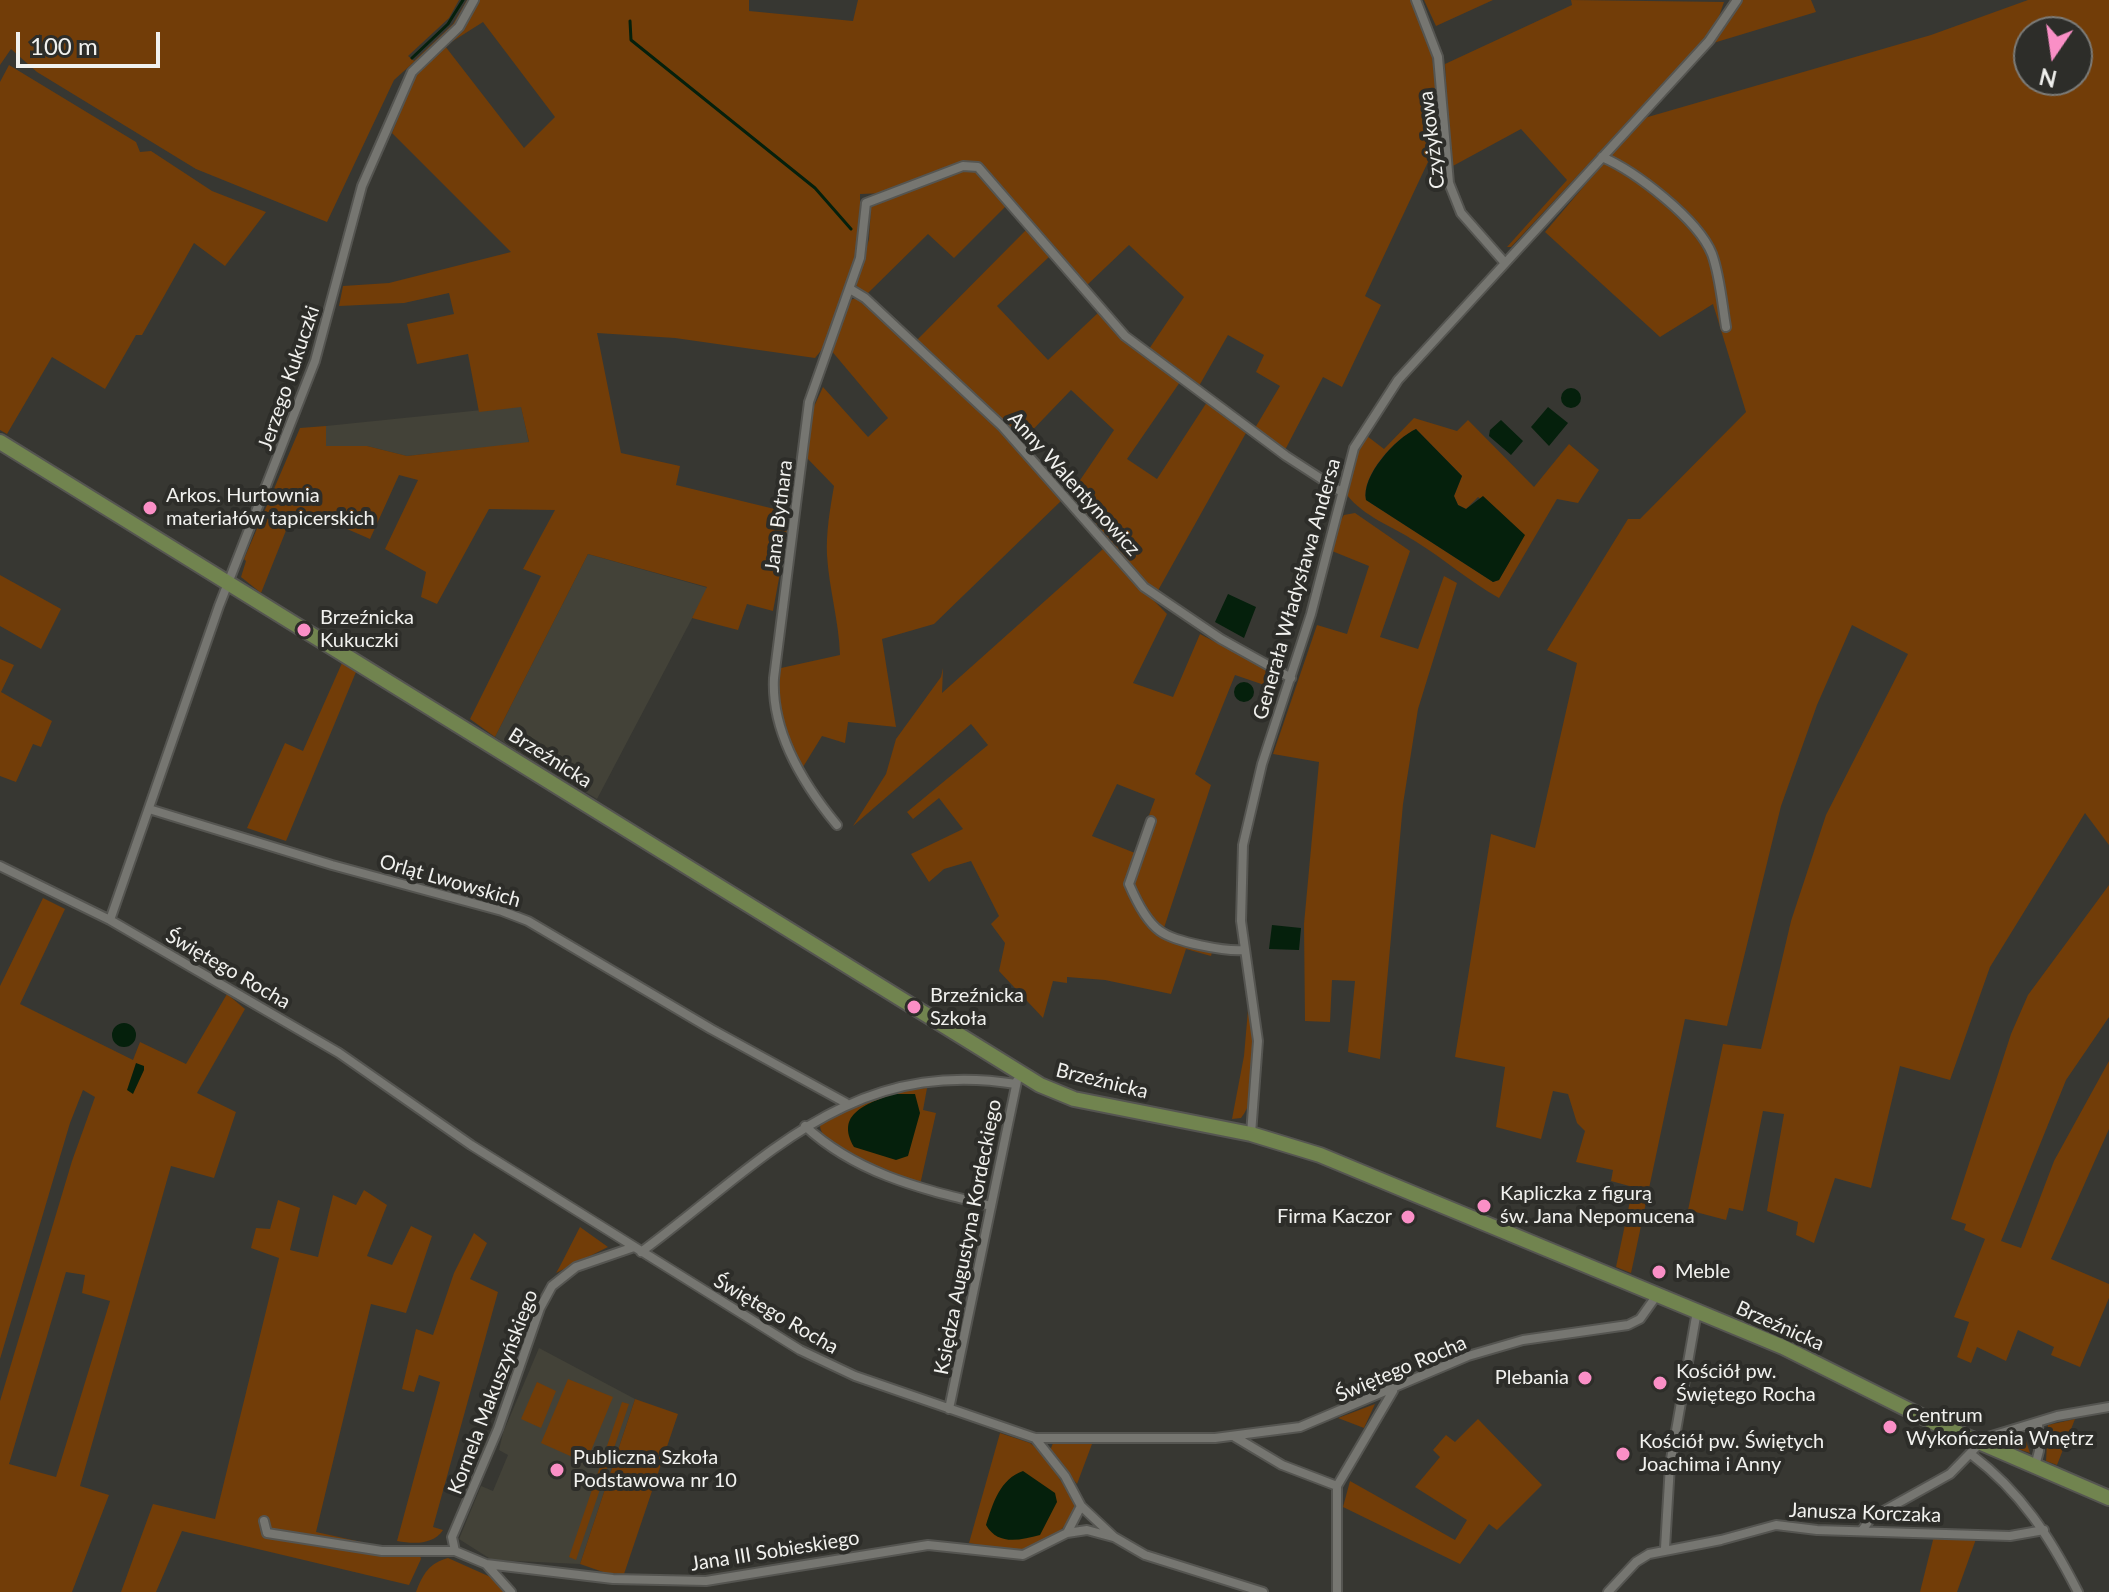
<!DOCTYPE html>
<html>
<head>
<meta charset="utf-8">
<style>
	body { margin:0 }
	#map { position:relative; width:2109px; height:1592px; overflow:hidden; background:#373732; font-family:Lato,sans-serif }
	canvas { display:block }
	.north { position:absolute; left:2013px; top:16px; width:80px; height:80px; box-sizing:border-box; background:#2d2d29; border:2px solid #7b7b78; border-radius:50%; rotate:193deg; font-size:22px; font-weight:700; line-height:32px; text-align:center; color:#f1f1ee }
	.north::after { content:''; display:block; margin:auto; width:28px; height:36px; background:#fa8fc6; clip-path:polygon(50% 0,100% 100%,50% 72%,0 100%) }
	.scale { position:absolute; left:16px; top:32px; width:144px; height:36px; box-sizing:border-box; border:4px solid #f1f1ee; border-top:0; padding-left:10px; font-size:24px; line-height:28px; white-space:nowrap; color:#f1f1ee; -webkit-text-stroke:6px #2d2d29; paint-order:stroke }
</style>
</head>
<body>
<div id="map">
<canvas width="2109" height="1592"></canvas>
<div class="north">N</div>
<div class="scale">100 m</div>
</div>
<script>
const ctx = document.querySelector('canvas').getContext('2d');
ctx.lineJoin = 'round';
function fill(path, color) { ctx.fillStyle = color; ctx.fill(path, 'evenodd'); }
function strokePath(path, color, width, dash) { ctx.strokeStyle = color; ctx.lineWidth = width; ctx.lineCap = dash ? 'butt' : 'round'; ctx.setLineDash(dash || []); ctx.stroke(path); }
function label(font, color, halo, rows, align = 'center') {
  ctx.font = font + ' Lato,sans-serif'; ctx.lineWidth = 8; ctx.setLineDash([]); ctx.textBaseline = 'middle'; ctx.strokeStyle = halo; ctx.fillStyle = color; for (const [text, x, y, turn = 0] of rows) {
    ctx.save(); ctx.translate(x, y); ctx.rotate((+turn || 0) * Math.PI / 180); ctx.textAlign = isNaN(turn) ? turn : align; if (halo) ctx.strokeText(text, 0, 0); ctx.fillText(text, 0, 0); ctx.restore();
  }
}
fill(new Path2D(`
	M521,406L529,443L407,456L367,446H326V426Z
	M588,554L708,588L597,799L495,737Z
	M539,1348L635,1399L580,1564L492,1560L459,1539L481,1486L493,1491L508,1455L499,1450L503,1433Z`), '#434238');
fill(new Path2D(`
	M0,0H459L449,18L408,56L414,61L453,24L467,0H749V11L853,21L858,0H1412L1431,49L1442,132L1365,296L1381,305L1342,387L1323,377L1285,450L1255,428L1280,386L1256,372L1264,355L1228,335L1199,386L1149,349L1184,297L1129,245L1086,286L985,168L964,162L887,193L860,194V246L824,347L815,358L675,338L597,333L621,453L680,466L676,485L791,513L773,611L747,604L738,630L692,618L707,587L588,554L495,737L470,719L541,576L523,569L555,510L489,509L437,604L421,597L426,572L385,549L418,480L399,475L370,539L331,522L328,526L293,513L261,593L241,577L246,561L244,559L300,428L326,426V446H367L407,456L529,442L521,407L479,412L468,354L417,364L407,324L454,314L449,293L404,303L339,306L343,286L389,283L511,252L392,133L419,67L414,62L394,80L327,222L196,169L37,72L11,49L0,65ZM483,22L555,117L524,148L445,46Z
	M1424,0H1493L1436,26Z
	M1571,0L1724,2L1715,28L1511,247H1507L1567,180L1521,129L1451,167L1445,64L1572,5Z
	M1742,0H1811L1816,12L1710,44Z
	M2028,0H2109V845L2085,813L1990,967L1950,1080L1900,1066L1871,1188L1835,1178L1814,1243L1796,1235L1798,1222L1767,1211L1784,1114L1763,1111L1743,1211L1729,1208L1726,1220L1688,1210L1723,1044L1761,1049L1791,921L1826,815L1908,654L1852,625L1817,705L1781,806L1727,1026L1685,1019L1631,1273L1616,1267L1633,1187L1611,1181L1613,1170L1576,1162L1585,1131L1577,1123L1568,1094L1553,1091L1541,1139L1496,1127L1505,1067L1455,1057L1491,834L1535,848L1577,663L1547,650L1628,519H1640L1746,412L1713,304L1660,337L1545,232L1641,119L1931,35ZM2029,32H2077V80H2029Z
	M9,65L136,142L140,152L151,151L212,191L266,212L225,266L194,243L142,335H136L105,389L52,357L7,434L0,430V82Z
	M965,168L979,171L1008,204L954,258L928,234L866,295L856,285L869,239L871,207Z
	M1028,228L1050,256L997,306L1048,360L1099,312L1123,339L1180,382L1127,459L1157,479L1207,402L1246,433L1156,594L1070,495L1114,430L1071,390L1021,442L916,341Z
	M857,298L1007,436L1062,500L934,624L882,639L896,727L848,722L845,743L822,736L803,767C785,735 774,705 781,668L840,655C839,621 829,589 827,555C826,532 830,509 834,486L806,457L811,413L823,387L868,437L888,418L830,349L850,300Z
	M1414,418L1457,431L1468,420L1534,487L1569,444L1599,470L1578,503L1557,499L1499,598C1469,581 1444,559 1415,541C1393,527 1363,516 1347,495L1358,452L1367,436L1384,449ZM1416,429L1462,476L1454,496L1458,505L1466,509L1478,497L1524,535L1499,580L1493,582L1366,500C1361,475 1395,439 1416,429Z
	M1355,513L1410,551L1380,637L1418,649L1444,576L1457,583L1418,709L1403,804L1380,1059L1348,1052L1355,981L1332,980L1330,1022L1305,1021L1304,924L1319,762L1273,754L1317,625L1347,634L1369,566L1332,551L1338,525L1344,515Z
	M1103,549L1167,614L1133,683L1173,697L1200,634L1268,670L1277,676L1279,690L1235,675L1195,774L1211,785L1161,937L1212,952L1211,956L1186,949L1171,994L1105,980L1067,977V983L1053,981L1043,1018L999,971L1005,943L991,924L999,916L971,861L944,869L929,882L911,854L963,829L939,798L913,819L907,812L988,745L971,724L853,826L886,774L896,739L941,677L943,668L942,693ZM1117,784L1155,799L1135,853L1092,836Z
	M0,575L61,609L41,649L0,626Z
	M0,659L14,665L1,692L52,721L41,747L33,744L16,782L0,776Z
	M342,663L356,672L286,841L247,828L285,743L303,751Z
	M2109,885V1017L2066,1080L2001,1241L2021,1248L2054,1161L2109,1061V1129L2051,1259L2109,1284V1298L2080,1367L2051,1355L2054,1347L2018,1330L2006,1361L1977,1347L1971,1363L1957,1357L1969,1322L1954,1317L1985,1239L1964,1230L1966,1224L1951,1219L2011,1034L2028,995Z
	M43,898L65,909L20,1004L133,1060L140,1042L186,1064L227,994L245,1009L197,1093L236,1112L214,1178L171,1166L80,1486L109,1495L72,1592H0V1401L72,1161L95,1097L83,1090L70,1123L0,1359V986ZM66,1272L85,1275L82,1293L110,1301L56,1477L9,1464Z
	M1248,1010C1254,1039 1261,1094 1241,1118L1232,1119L1244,1056Z
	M927,1088L923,1110L936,1113L920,1185C897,1177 820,1151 820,1125C848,1100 891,1092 927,1088Z
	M364,1190L387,1205L367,1256L392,1265L411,1226L432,1236L406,1313L371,1304L316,1532L420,1555L421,1559L409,1585L182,1531L156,1592H121L153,1504L215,1519L279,1258L251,1248L256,1228L270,1229L278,1200L300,1208L290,1250L318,1257L333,1195L356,1205Z
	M580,1227L608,1247L556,1273L559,1268Z
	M474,1233L487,1243L470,1279L498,1292L433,1527L443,1530C433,1545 414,1544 397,1541L440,1382L419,1375L414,1392L402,1389L416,1329L433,1335L454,1273Z
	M568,1379L613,1397L586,1463L541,1443Z
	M537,1382L556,1391L541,1428L521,1419Z
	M635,1399L678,1414L624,1574L606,1573L580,1564Z
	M622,1402L629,1404L576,1560L569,1557Z
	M1375,1404L1364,1428L1338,1418Z
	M1478,1419L1542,1485L1497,1530L1489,1524L1460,1564L1343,1507L1350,1481L1455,1540L1467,1520L1415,1487L1440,1457L1433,1450L1446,1435L1455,1442Z
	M2075,1419L2057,1465L2046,1461L2048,1425Z
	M1000,1433L1030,1443L1043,1453L1075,1503L1074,1515L1060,1531L1021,1552L969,1543Z
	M2003,1438L2026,1441L2030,1453L1999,1443Z
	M1053,1443L1092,1444L1077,1484L1050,1451Z
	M1934,1536L1976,1539L1957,1592H1920Z
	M448,1558L495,1579L506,1592H416C423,1574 429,1563 448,1558Z`), '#723d08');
fill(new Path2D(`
	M1561 398a10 10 0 1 1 20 0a10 10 0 1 1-20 0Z
	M1548,407L1568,423L1549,446L1531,427Z
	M1501,420L1523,441L1511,455L1489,436L1490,430Z
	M1416,429L1462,476L1454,496L1458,505L1466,509L1483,496L1525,535L1499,580L1493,582L1366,500C1361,476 1396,438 1416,429Z
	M1228,594L1256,607L1244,638L1215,622Z
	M1234 692a10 10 0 1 1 20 0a10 10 0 1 1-20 0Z
	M1272,925L1301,928L1299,950L1269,949Z
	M112 1035a12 12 0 1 1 24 0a12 12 0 1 1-24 0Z
	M136,1063L144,1066V1070L133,1094L127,1090Z
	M893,1094H915L920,1113L908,1156L896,1160L854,1147C835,1114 866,1104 893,1094Z
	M1023,1471L1055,1493L1057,1502L1040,1535C1020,1540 998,1546 986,1525C993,1503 1000,1479 1023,1471Z`), '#05200c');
strokePath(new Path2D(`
	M630,21L631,40L815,188L851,229
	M412,58L448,24L463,0`), '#05200c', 3);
const minor = new Path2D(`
	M1416,0L1438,57L1449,183L1461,213L1505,263
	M1602,157C1635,171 1698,219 1712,254C1720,276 1722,303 1726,327
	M850,289L865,298L1002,426L1144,587L1221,639L1291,678
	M149,809L332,865L502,911L528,921L711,1029L846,1103
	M1151,821L1129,884C1135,898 1147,922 1160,931C1175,942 1226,952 1245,950
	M837,825C804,785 771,732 774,678L809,402L860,258L866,203L963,166L978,167L1125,336L1286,456L1340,491
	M0,866L110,920L339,1053L471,1145L800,1350L855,1376L1035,1438H1215L1300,1427L1468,1356L1523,1340L1628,1325L1640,1319L1657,1295
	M110,920L219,606L315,361L362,186L412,72L459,27L474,0
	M805,1126C858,1175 923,1189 991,1206
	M1251,1134L1258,1041L1241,921L1243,845L1262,764L1311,614L1354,448L1398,380L1709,41L1737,0
	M641,1252C764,1161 849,1057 1016,1084
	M949,1409L1017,1081
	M1235,1437L1282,1465L1337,1486
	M1035,1438L1065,1476L1081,1506L1114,1537L1145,1555L1263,1592
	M1972,1455C2021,1492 2050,1537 2078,1592
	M2035,1466L2039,1451L2038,1423
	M264,1521L267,1533L382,1551H455L486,1564L613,1579L706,1581L928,1545L1023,1555L1067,1533L1081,1506
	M1863,1529L1871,1518L1950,1474L1985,1438L2057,1416L2109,1407
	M1067,1533L1087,1530L1113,1537
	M1665,1548L1670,1465L1697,1311
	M455,1551L452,1537L498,1429L540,1308L552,1286L576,1267L634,1247
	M486,1564L511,1592
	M1337,1592V1486L1393,1391
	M1608,1592L1636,1562L1649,1554L1721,1540L1776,1525L1817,1530L2010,1536L2044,1530`);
const primary = new Path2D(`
	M0,442L1040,1085L1074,1099L1251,1134L1320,1155L1783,1347L1935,1423L2109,1498`);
strokePath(minor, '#555551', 12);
strokePath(primary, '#555551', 18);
strokePath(minor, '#767671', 8);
strokePath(primary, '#71844f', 14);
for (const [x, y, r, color] of [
	[150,508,8,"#fa8fc6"],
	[304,630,8,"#fa8fc6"],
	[914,1007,8,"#fa8fc6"],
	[1484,1206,8,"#fa8fc6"],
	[1408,1217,8,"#fa8fc6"],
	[1659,1272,8,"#fa8fc6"],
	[1585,1378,8,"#fa8fc6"],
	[1660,1383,8,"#fa8fc6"],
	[1890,1427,8,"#fa8fc6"],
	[1623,1454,8,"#fa8fc6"],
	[557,1470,8,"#fa8fc6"]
]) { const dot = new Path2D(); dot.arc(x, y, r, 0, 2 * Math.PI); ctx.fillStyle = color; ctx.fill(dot); strokePath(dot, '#2d2d29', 3); }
label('20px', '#f1f1ee', '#2d2d29', [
	["Czyżykowa",1432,140,-97],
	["Jerzego Kukuczki",289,378,-71],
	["Anny Walentynowicz",1074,484,48],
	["Jana Bytnara",779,516,-83],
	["Generała Władysława Andersa",1297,589,-74],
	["Brzeźnicka",550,758,32],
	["Orląt Lwowskich",450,881,16],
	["Świętego Rocha",228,969,30],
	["Brzeźnicka",1102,1081,14],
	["Księdza Augustyna Kordeckiego",968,1237,-79],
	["Świętego Rocha",776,1314,30],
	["Brzeźnicka",1780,1326,24],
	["Świętego Rocha",1401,1369,-23],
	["Kornela Makuszyńskiego",493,1392,-69],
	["Janusza Korczaka",1865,1513,2],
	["Jana III Sobieskiego",775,1551,-9]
]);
label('20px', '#f1f1ee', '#2d2d29', [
	["Arkos. Hurtownia",166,496],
	["materiałów tapicerskich",166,519],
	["Brzeźnicka",320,618],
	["Kukuczki",320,641],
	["Brzeźnicka",930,996],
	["Szkoła",930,1019],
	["Kapliczka z figurą",1500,1194],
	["św. Jana Nepomucena",1500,1217],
	["Firma Kaczor",1392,1217,"right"],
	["Meble",1675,1272],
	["Kościół pw.",1676,1372],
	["Świętego Rocha",1676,1395],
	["Plebania",1569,1378,"right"],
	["Centrum",1906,1416],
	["Wykończenia Wnętrz",1906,1439],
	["Kościół pw. Świętych",1639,1442],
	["Joachima i Anny",1639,1465],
	["Publiczna Szkoła",573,1458],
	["Podstawowa nr 10",573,1481]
], 'left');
</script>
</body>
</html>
